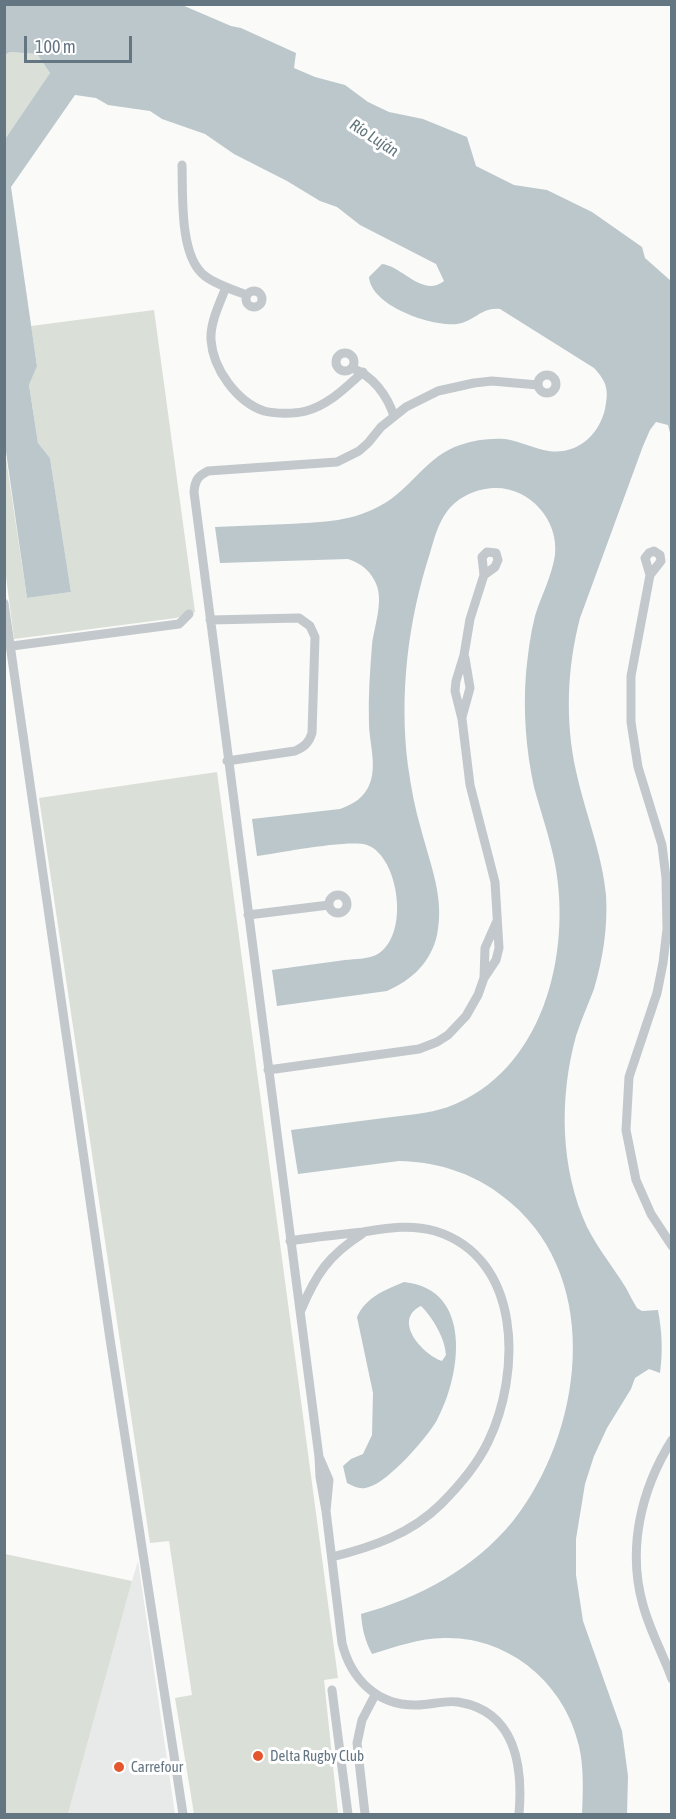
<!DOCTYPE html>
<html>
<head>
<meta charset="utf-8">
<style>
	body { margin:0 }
	#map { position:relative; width:676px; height:1819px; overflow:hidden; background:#fafaf8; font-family:"Asap Condensed",sans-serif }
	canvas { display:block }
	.frame { position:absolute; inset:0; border:6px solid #657683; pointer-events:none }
	.scale { position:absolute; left:24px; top:36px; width:108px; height:27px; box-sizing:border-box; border:3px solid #657683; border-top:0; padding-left:8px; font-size:18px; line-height:21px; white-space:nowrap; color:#657683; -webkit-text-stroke:4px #fff; paint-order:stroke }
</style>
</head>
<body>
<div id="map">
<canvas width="676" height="1819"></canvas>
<div class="frame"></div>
<div class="scale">100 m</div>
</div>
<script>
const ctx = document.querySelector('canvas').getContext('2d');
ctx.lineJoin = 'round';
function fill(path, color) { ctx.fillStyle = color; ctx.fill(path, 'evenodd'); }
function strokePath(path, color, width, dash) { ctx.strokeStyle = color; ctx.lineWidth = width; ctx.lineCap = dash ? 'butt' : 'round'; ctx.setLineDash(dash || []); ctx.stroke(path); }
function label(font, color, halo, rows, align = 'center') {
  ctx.font = font + ' "Asap Condensed",sans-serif'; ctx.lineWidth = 6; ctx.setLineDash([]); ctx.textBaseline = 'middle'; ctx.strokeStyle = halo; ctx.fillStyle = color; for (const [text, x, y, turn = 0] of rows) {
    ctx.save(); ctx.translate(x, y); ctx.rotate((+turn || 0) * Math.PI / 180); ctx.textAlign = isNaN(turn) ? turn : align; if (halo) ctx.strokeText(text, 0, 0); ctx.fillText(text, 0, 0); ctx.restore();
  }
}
fill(new Path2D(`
	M138,1561L175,1814H68L132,1581Z`), '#e8e9e9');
fill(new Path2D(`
	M10,52L37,54L50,73L5,141V55Z
	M154,310L195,612L176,618L14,639L4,561V445L27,598L71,592L50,458L38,443L29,385L37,365L31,326Z
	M217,772L338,1678L324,1680L338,1814H194L175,1698L192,1695L169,1541L150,1543L39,798Z
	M5,1554L132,1581L68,1814H5Z`), '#dadfd7');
fill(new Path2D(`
	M4,5H182L231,26L241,28L296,53L294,68L315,77L345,85L368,102L389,112L423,119L467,137L476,166L514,185L547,190L592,212L642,247L645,258L671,281V437L668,425L656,422L650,430L643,446L580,618C567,668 565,721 576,771C585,813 602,852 606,895C608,926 603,959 594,989C588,1005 581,1020 576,1036C559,1098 560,1168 587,1227C598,1249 614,1268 626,1288C630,1295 633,1302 637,1308L642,1311L658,1310C662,1332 663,1350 660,1373L649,1369L635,1378L631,1389L607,1428L594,1456L585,1484L576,1539V1575L583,1621L622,1731L628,1776L627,1814H582C583,1792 584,1768 579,1746C565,1683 508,1636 444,1638C419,1638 396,1647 372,1654C365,1641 362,1628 361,1614C419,1598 474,1569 513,1521C582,1434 604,1282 511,1203C479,1175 441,1162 399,1161L298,1174L291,1130C322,1126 353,1122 384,1118C406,1115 428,1114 448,1107C543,1072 572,954 555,864C550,838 541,813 534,787C526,750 523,711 526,673C528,654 530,635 535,616C541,596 552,576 555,555C559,520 530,488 496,488C477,488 457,497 446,513C438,524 434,539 430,553C408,621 399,694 408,766C411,787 415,809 421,829C430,864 445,898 437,935C431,962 412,980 387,991L277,1006L272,970C296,967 321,963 345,960C355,959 368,959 376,955C411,937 399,856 367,845C349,839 280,853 257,856L252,819L340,809C354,804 365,797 370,783C377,765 369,741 369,723C368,697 370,671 372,645C374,627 383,604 377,586C372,572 361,563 348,559L220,563L215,527C239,526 264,525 288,524C323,522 354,522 385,503C413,486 427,456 460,445C475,440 489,438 505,439C520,441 534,449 549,451C577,455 599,435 605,409C609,390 607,382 594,368L500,309C481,307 474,322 457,324C432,327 371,306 369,277L382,264C402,266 423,298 444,281L436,264L360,225L337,207L320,201L287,181L234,154L205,134L162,119L150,111L108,105L96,98L75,95L11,187L37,366L29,385L38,443L50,458L71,592L27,598L5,445L4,141L50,73L37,54L10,52L5,55Z
	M404,1282C474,1289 461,1376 437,1420C427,1438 388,1482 369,1487C360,1490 355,1487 347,1483L343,1466L351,1459L363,1454L372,1435L373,1393L357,1317C366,1297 385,1290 404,1282ZM421,1306C433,1318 445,1338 446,1355L442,1361C422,1354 392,1320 421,1306Z`), '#bbc7cb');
strokePath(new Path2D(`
	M182,165C183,194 179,257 205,276C217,285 233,290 247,295
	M226,287C220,303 210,322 211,340C213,369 237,402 264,411C276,414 295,414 306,411C329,405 346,387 363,372
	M246 299a8 8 0 1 1 16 0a8 8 0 1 1-16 0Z
	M336 362a9 9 0 1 1 18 0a9 9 0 1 1-18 0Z
	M352,368C373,376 387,395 394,416
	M538 384a9 9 0 1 1 18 0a9 9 0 1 1-18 0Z
	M654,551L660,555L661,561L650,575L645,558L649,553Z
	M487,552L496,553L498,560L495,567L484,575L482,557Z
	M650,575L631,676V722L638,767L662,845L666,878L667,929L663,963L657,993L629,1077L626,1130L636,1180L651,1214L672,1246
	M4,603L110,1339L183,1814
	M210,620L299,618L310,626L315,637L312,733C309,743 304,747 295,751L227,761
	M12,646L179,624L189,614
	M462,717L470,688L465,658
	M329 904a9 9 0 1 1 18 0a9 9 0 1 1-18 0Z
	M248,915L329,905
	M484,978L485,948L496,923
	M268,1070L419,1049L437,1042L448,1035L466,1016L478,995L484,978L496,960L499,948L495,882L470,785L462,719L455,691L456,681L464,655L470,619L484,575
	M290,1241C314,1237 338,1235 363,1232C388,1228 410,1224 435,1231C523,1258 521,1374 488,1442C477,1465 459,1486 441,1504C411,1534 372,1547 332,1557
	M301,1310C316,1274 329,1255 362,1234
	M672,1440C641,1489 627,1549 643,1605C650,1631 663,1654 672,1679
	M320,1459L329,1480L326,1511L342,1643C351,1679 377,1706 417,1705C431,1705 444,1700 458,1702C516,1711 523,1767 519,1814
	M326,1511L320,1477L319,1457L194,492C195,480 198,476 208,471L337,462L359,451L368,443L381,427L406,407L438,391L474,383L492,381L538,385
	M332,1690L348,1814
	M365,1814L357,1743L362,1720L375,1695`), '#c3c8cc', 9);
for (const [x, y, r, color] of [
	[258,1756,6,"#e4572e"],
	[119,1767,6,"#e4572e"]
]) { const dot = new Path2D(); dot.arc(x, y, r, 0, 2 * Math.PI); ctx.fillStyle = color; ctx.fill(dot); strokePath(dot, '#fff', 2); }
label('15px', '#657683', '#fff', [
	["Delta Rugby Club",270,1756],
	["Carrefour",131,1767]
], 'left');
label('italic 16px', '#60757c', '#fff', [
	["Río Luján",374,138,33]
]);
</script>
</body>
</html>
